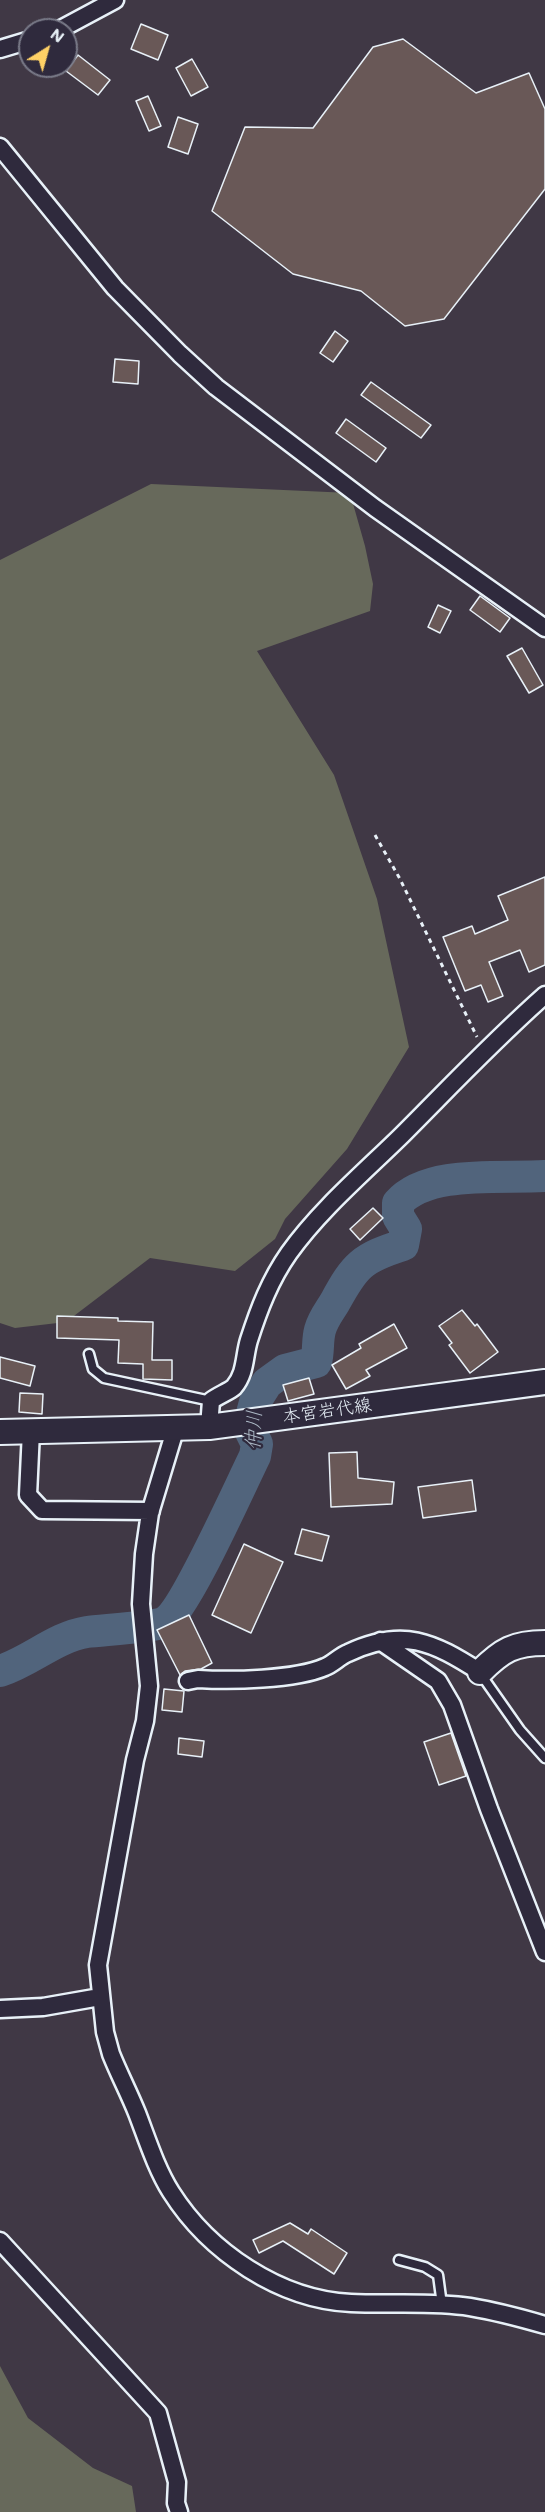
<!DOCTYPE html>
<html>
<head>
<meta charset="utf-8">
<style>
	body { margin:0 }
	#map { position:relative; width:545px; height:2512px; overflow:hidden; background:#403845; font-family:Mali,sans-serif }
	canvas { display:block }
	.north { position:absolute; left:18px; top:18px; width:60px; height:60px; box-sizing:border-box; background:#2f2a3d; border:2px solid #797a88; border-radius:50%; rotate:37deg; font-size:16px; font-weight:700; line-height:24px; text-align:center; color:#e8f1f8 }
	.north::after { content:''; display:block; margin:auto; width:21px; height:27px; background:#ffd166; clip-path:polygon(50% 0,100% 100%,50% 72%,0 100%) }
</style>
</head>
<body>
<div id="map">
<canvas width="545" height="2512"></canvas>
<div class="north">N</div>
</div>
<script>
const ctx = document.querySelector('canvas').getContext('2d');
ctx.lineJoin = 'round';
function fill(path, color) { ctx.fillStyle = color; ctx.fill(path, 'evenodd'); }
function strokePath(path, color, width, dash) { ctx.strokeStyle = color; ctx.lineWidth = width; ctx.lineCap = dash ? 'butt' : 'round'; ctx.setLineDash(dash || []); ctx.stroke(path); }
function label(font, color, halo, rows, align = 'center') {
  ctx.font = font + ' Mali,"Klee One",sans-serif'; ctx.lineWidth = 4.5; ctx.setLineDash([]); ctx.textBaseline = 'middle'; ctx.strokeStyle = halo; ctx.fillStyle = color; for (const [text, x, y, turn = 0] of rows) {
    ctx.save(); ctx.translate(x, y); ctx.rotate((+turn || 0) * Math.PI / 180); ctx.textAlign = isNaN(turn) ? turn : align; if (halo) ctx.strokeText(text, 0, 0); ctx.fillText(text, 0, 0); ctx.restore();
  }
}
fill(new Path2D(`
	M151,484L350,493L365,546L373,584L370,611L257,651L334,775L377,899L409,1047L347,1149L285,1219L275,1239L235,1271L150,1258L66,1322L15,1328L0,1323V560Z
	M0,2366L28,2418L93,2468L132,2486L136,2512H0Z`), '#67695b');
strokePath(new Path2D(`
	M0,1671C31,1661 55,1637 87,1632C102,1630 156,1627 165,1622C185,1610 241,1484 255,1456L257,1444L251,1432V1417L255,1402L267,1383L285,1370L316,1362C319,1351 317,1341 320,1330C323,1319 329,1312 335,1302C355,1265 362,1258 403,1245L406,1229L398,1216V1203C428,1169 502,1179 545,1176`), '#51647c', 32);
const building = new Path2D(`
	M141,24L168,35L158,60L131,49Z
	M403,39L476,93L529,73L545,109V189L444,319L405,326L361,291L293,274L212,211L245,127L313,128L373,47Z
	M78,55L110,80L98,95L66,71Z
	M192,59L208,87L191,96L176,68Z
	M148,96L161,126L149,131L136,101Z
	M178,117L198,124L188,154L168,147Z
	M335,331L348,341L333,362L320,353Z
	M115,359L139,361L138,384L113,382Z
	M371,382L431,425L421,438L361,395Z
	M346,419L386,448L376,462L336,433Z
	M480,596L510,618L500,632L470,610Z
	M438,605L451,611L440,633L428,627Z
	M522,648L543,685L529,693L507,656Z
	M545,877V965L529,972L520,950L489,962L503,996L488,1002L481,985L465,991L443,937L472,926L475,934L508,920L498,896Z
	M373,1208L383,1218L360,1240L350,1229Z
	M462,1310L475,1326L477,1324L498,1352L470,1373L449,1345L452,1343L439,1326Z
	M57,1316L118,1318V1321L153,1322L152,1360H172V1380L143,1379V1364L118,1363L119,1340L57,1338Z
	M394,1324L407,1348L366,1370L370,1376L346,1389L332,1365L361,1348L359,1344Z
	M0,1357L35,1366L30,1386L0,1378Z
	M309,1378L314,1394L288,1401L283,1385Z
	M20,1393L43,1394L42,1414L19,1412Z
	M357,1452L358,1478L394,1482L392,1504L331,1507L329,1453Z
	M472,1480L476,1511L423,1518L418,1487Z
	M302,1529L329,1536L322,1561L295,1554Z
	M244,1544L283,1562L251,1633L212,1615Z
	M189,1615L212,1663L201,1669L185,1671L180,1675L157,1630Z
	M164,1689L184,1691L182,1712L162,1710Z
	M451,1733L466,1776L439,1785L424,1742Z
	M179,1738L204,1741L202,1757L178,1754Z
	M290,2223L308,2234L311,2229L347,2253L334,2274L283,2241L259,2253L253,2240Z`);
fill(building, '#695857');
strokePath(building, '#e8f1f8', 1.5);
const lane = new Path2D(`
	M89,1354L93,1369L104,1378L211,1401
	M480,1673L520,1730L545,1758
	M399,2260L425,2267L438,2275L442,2305`);
const street = new Path2D(`
	M59,30L115,0
	M0,49L30,40
	M0,147L115,288L180,354L216,387L375,508L545,628
	M176,1427L150,1513L144,1554L141,1604L149,1686L145,1721L135,1760L98,1965L105,2032L111,2054C119,2074 129,2093 137,2113C147,2139 156,2168 171,2192C209,2252 280,2300 351,2303C391,2305 431,2301 470,2307C494,2311 521,2318 545,2325
	M209,1427L211,1401C217,1396 230,1391 234,1387C246,1373 244,1356 249,1340C259,1309 270,1280 289,1253C319,1211 361,1175 399,1138C447,1090 494,1040 545,995
	M31,1431L28,1495L42,1510L151,1511
	M380,1641L438,1681L452,1705L489,1809L545,1952
	M188,1681L198,1679C230,1681 295,1680 325,1667C333,1664 340,1656 348,1653C403,1627 433,1642 480,1672
	M0,2009L43,2007L100,1997
	M0,2241L158,2413L177,2482L176,2503L179,2512`);
const secondary = new Path2D(`
	M0,1432L209,1427L545,1382
	M480,1672C502,1650 514,1643 545,1643`);
strokePath(lane, '#e8f1f8', 13);
strokePath(street, '#e8f1f8', 21);
strokePath(secondary, '#e8f1f8', 28);
strokePath(new Path2D(`
	M375,835L400,879L477,1037`), '#e8f1f8', 3, [4.5, 4.5]);
strokePath(lane, '#2f2a3d', 8);
strokePath(street, '#2f2a3d', 16);
strokePath(secondary, '#2f2a3d', 24);
label('18px', '#e8f1f8', '#2f2a3d', [
	["本宮岩代線",327,1411,-8]
]);
label('italic 20px', '#acb9c6', '#2f2a3d', [
	["仲川",254,1430,-88]
]);
</script>
</body>
</html>
